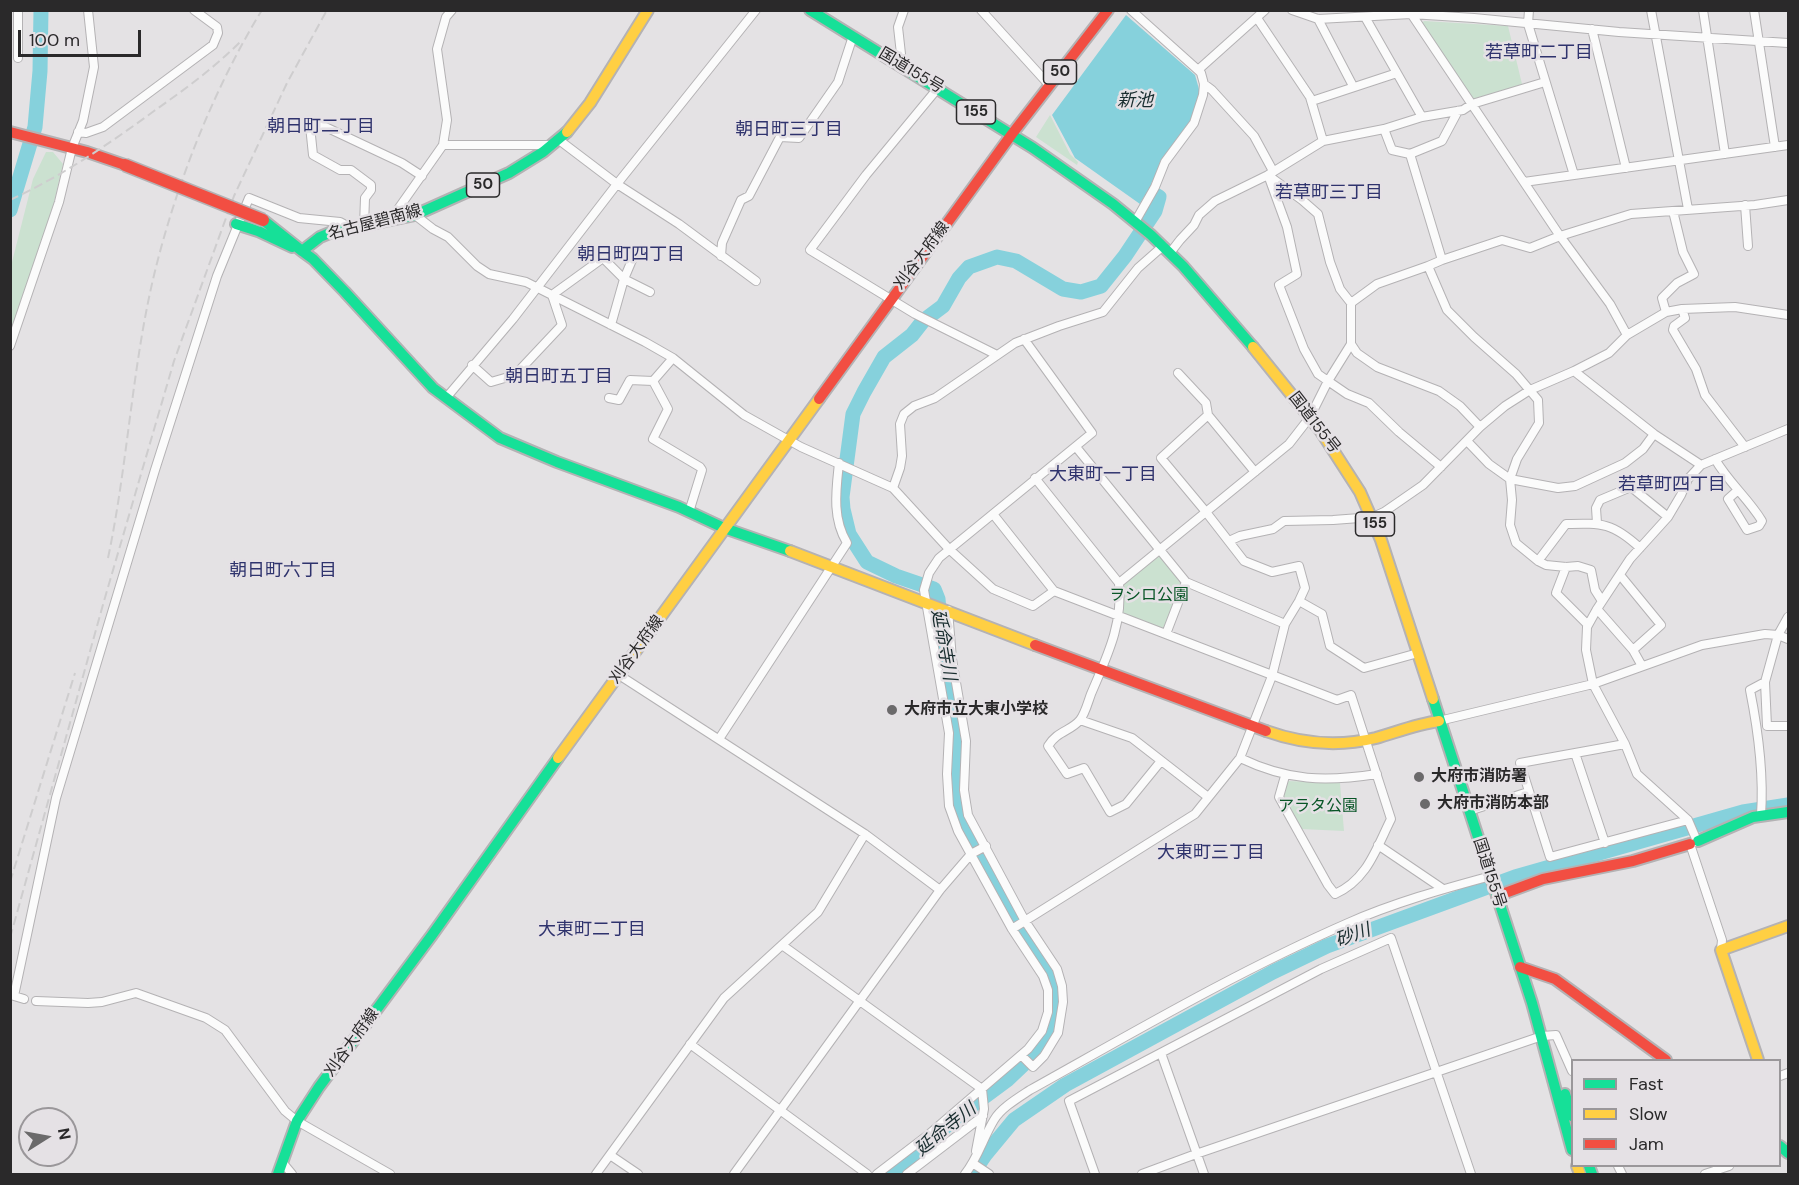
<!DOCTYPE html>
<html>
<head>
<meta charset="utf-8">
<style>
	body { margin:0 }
	#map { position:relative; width:1799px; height:1185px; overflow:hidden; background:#e4e2e4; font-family:"DM Sans",sans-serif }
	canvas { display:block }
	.frame { position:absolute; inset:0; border:12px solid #2a292a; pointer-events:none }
	.legend { position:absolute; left:1571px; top:1059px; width:210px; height:108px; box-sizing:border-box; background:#e5e1e5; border:2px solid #9a979a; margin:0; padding:8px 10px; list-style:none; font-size:18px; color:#2a292a }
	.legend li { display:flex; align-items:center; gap:12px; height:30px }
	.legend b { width:30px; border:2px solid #9a979a }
	.north { position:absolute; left:18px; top:1107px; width:60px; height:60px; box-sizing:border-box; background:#e5e1e5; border:2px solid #9a979a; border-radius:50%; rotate:79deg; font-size:16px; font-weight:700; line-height:24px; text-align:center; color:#2a292a }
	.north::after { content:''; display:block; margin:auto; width:21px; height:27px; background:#6b6a6b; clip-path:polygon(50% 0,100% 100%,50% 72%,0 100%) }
	.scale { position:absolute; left:18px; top:30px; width:123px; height:27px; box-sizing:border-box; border:3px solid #2a292a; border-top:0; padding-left:8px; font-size:18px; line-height:21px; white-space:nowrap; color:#2a292a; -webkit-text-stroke:4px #e5e1e5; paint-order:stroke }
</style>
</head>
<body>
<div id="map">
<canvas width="1799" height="1185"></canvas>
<div class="frame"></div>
<ul class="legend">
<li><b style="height:8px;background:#16e098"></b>Fast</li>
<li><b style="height:8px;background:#ffcf43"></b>Slow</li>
<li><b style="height:8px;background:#f24e42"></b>Jam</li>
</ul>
<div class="north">N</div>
<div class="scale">100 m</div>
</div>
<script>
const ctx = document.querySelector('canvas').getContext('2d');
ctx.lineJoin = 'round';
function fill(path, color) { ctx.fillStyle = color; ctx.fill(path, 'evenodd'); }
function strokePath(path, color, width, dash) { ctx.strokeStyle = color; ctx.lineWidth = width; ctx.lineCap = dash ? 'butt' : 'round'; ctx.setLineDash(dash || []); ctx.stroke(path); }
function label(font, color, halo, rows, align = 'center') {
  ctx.font = font + ' "DM Sans","Noto Sans JP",sans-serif'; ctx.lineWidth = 5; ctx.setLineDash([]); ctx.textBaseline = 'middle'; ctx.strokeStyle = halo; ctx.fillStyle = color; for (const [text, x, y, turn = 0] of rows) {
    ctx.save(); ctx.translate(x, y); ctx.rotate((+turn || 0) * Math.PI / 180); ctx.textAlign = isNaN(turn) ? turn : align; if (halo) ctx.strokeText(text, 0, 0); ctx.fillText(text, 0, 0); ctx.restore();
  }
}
fill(new Path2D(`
	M1424,21L1508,26L1522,84L1475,101L1422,23Z
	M1050,115L1070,154L1078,162L1077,165L1036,137Z
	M46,152H53L63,164L50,219L11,333V266L33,179Z
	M1160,555L1181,583L1164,631L1122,613L1123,598L1121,585Z
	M1287,781L1340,783L1344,831L1301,829L1283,796Z`), '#cbe1d0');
fill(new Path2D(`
	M1126,15L1195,75L1199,89V103L1187,129L1170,149L1140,204L1075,158L1052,115Z`), '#86d1dc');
strokePath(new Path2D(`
	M10,210L35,127L40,71L41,10
	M891,1174L953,1120L1007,1080L1046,1043L1053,1025L1056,1010L1053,981L1047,968L1008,907L961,817L956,782L957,725L944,662L938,599L934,589L896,576L867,562L849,534L843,509L842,497L853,414L864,392L884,357L912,335L923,321L943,306L959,278L969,267L997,257L1016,261L1063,289L1081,292L1101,286L1125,256L1155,211L1159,197L1147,190
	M972,1174L985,1155L1014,1120L1065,1085L1273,972L1327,946L1515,877L1743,812L1788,805`), '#86d1dc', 15);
const street = new Path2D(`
	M981,10L1050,86
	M1131,10L1198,70L1201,73L1204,84L1203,95L1194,123L1165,162L1155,187L1135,222
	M1292,10L1318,19L1411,14L1474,18L1619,32L1788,43
	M1529,10L1528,24L1574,175
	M1651,10L1688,209
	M1703,10L1725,154
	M1754,10L1775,147
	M1410,12L1560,236L1610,304L1627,335
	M1365,17L1422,117
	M1257,18L1310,97L1323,141
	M1318,19L1353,86
	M1592,29L1626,168
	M18,58V10
	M899,65L901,54L898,27L904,10
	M1198,70L1265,10
	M1204,84L1212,90L1254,136L1273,171
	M938,88L866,175L810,250L915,314L997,355
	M1312,101L1397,73
	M1384,129L1392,150L1410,154L1442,260L1428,266L1447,310L1474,337L1516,374L1538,400L1539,423L1517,459L1510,479L1512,500L1510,525L1516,543L1538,561L1546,565L1566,567L1578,566L1591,570L1595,590L1602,601
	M78,132L86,133L103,127L213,45L218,33L217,27L194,10
	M559,140L617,184L679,224L756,281
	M443,145H551
	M1410,154L1442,141L1458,111
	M1269,176L1302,200L1318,214L1330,262L1340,289L1351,303V344L1357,353L1377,367L1439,391L1460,406L1480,427
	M1524,182L1788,145
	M1745,205L1748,246
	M415,215L433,229L448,237L477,266L489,274L526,282L645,342L673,358L744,415L801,447L893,488L949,549L993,589L1033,606L1054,591
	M391,219L443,145L447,120L437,49L446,17L452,10
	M364,226L365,198L371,190V185L351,170H340L313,155L310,126L317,123L402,163L422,176
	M1170,253L1180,240L1194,225L1199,215L1215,201L1268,175L1323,141L1384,129L1422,117L1463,110L1472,104L1545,82
	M721,256L722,243L741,200L749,196L780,137L799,138L838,82L853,36
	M1442,260L1502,240L1530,248L1560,236L1631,214L1755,205L1788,200
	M1351,303L1377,284L1428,266
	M1682,309L1685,318L1674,326L1673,330L1696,369L1705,395L1745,447
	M1666,312L1662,298L1677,283L1694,274L1683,252L1673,211
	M611,325L624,279L635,253
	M1351,344L1328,381L1347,394L1369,403L1399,432L1441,467
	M10,346L59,202L72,148L83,121L94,67L88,10
	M472,365L491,382L515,375L562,325L552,295L603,258L624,279L650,292
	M1574,371L1654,434L1701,465
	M1178,373L1206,403L1208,415L1255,472
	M653,381L668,409L653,439L700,467L702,470L689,512
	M446,398L513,319L617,184L756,10
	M609,398L619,400L630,380L653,381L673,358
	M1208,415L1161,458L1206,512L1244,561L1272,572L1299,566L1305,588L1299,601L1285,624L1272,676L1240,758
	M1467,441L1489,464L1510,479L1558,488L1575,486L1625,463L1643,449L1654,434
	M1076,447L1186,582L1285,624
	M1715,459C1728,482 1748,498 1762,521L1759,526L1747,530L1728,499L1738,490
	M1035,478L1119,583C1123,625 1107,656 1091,694C1088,702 1085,714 1080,720C1071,731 1057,731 1048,746L1067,774L1084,768L1110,812L1126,804L1161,761
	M893,488L900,468L902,456L900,424L904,414L914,406L935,398L1015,343L1059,326L1103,312L1138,268L1163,246
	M993,514L1054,591L1324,695L1337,700L1351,695L1391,819C1376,849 1367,880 1335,894L1328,885L1279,797L1285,776
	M1597,523L1596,508L1600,500L1631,487L1668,517
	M1229,541L1240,536L1273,529L1284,521L1333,520L1373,517L1384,512L1423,485L1480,427L1505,406L1530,390L1574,371L1609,353L1627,335L1666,312L1682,309L1735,307L1788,315
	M1538,561L1566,524C1603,523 1613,523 1640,548
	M1566,567L1556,593L1588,625
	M1620,575L1661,625L1633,650
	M1119,583L1289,444L1310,417L1328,381L1318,374L1304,349L1279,285L1297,274L1287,227L1268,175
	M1299,601L1322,614L1330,646L1364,668L1418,653
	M1597,609L1633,650L1642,666
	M948,610L952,659L966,741L964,790L968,815L1025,921L1057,969L1062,986L1063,1002L1058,1033L1044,1056L1033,1067L1021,1055
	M1788,617L1778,635L1765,682L1767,726H1788
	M1166,634L1186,582
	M619,675L865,834L940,890
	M1080,720L1132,738L1208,797
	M1439,721L1593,684L1702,645L1765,634L1778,635L1788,639
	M719,739L847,543C832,518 836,491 839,463
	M1625,744L1520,763L1550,857L1688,820
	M1575,753L1605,843
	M1469,811L1528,792
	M1761,815C1764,774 1758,730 1750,690L1765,682
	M1378,845L1443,889
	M1012,929L1195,814L1240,758C1288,781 1325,782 1377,774
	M782,945L982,1089L984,1109L976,1151
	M1721,950L1722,940L1690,844L1697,841L1688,820L1637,774L1625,744L1593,684L1586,650L1587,627L1597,609L1630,559L1668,517L1681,495L1688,479L1701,465L1788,429
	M24,999L14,996L56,798L155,470L217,276L249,198L299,218L340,222L351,228
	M36,1001L88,1003L102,1002L136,993L206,1018L225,1030L285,1111L297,1121L390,1174
	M690,1044L867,1174
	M1161,1053L1204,1174
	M1780,1076L1788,1073
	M610,1155L638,1174
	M282,1162L292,1174
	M974,1164L989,1174
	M1618,1166L1622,1174
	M596,1174L724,998L818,912L865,834
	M734,1174L940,890L971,854L986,846
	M877,1174L928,1135L1028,1049L1042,1031L1048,1012V990L1043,976L1012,929L958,831L949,806L947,774L949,733L924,590L929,573L939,558L1092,433L1024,339
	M907,1174L983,1116
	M965,1174C978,1158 983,1138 994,1120C1001,1108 1018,1098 1030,1090C1134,1032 1238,971 1348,923C1393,903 1443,889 1491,876
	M1095,1174L1069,1101L1321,969L1391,938L1471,1174
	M1142,1174L1196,1154L1542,1036L1556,1035L1572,1071
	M1705,1174L1729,1166`);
const fast = new Path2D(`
	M810,10L1033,148L1113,204L1151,235L1183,266L1253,347
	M263,220L302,251L320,237L332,232L415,215L509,173L543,152L567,132
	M236,224L258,231L292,247
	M302,251L313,259L345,292L433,388L500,438L557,462L679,507L724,528L790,551
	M1433,699L1532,1003L1572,1150
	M1698,841L1753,817L1788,812
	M1565,1094L1572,1116
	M1780,1146L1788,1153
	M1589,1166L1592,1174
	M278,1174L297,1121L319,1087L432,935L558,758`);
const slow = new Path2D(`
	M567,132L590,103L648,10
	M1253,347L1320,430L1360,492L1381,540L1433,699
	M790,551L1035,645
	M1266,731C1302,744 1339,747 1376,738C1397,732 1417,724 1439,721
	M558,758L819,399
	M1758,1060L1721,950L1788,926
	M1577,1166L1580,1174`);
const jam = new Path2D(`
	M10,132L87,152L125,165
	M1012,134L1108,10
	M819,399L1012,134
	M1035,645L1266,731
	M1497,896L1543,879L1633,861L1690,844
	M1520,967L1555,979L1666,1060`);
strokePath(street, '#b4b2b4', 10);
strokePath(fast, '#b4b2b4', 14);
strokePath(slow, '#b4b2b4', 14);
strokePath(jam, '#b4b2b4', 14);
strokePath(street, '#fbfbfb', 8);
strokePath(fast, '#16e098', 10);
strokePath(slow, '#ffcf43', 10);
strokePath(jam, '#f24e42', 10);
strokePath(new Path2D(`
	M10,200C62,176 109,144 154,111C184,90 214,68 240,42
	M108,558C128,463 132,365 155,271C177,182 214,88 262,10
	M10,882L75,673
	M10,938L104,601L174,361L234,196L287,83L327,10`), '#cecdce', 2, [9, 4.5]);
const jamBridge = new Path2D(`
	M125,165L263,220`);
strokePath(jamBridge, '#b4b2b4', 15, []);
strokePath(jamBridge, '#f24e42', 12);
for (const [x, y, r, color] of [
	[892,710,6,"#6b6a6b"],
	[1419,777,6,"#6b6a6b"],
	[1425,804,6,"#6b6a6b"]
]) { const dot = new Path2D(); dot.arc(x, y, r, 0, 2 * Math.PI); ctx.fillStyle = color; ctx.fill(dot); strokePath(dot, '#e5e1e5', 2); }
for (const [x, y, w] of [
	[1060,72,33],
	[976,112,39],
	[483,185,33],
	[1375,524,39]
]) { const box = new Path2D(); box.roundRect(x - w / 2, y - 12, w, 24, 4.5); ctx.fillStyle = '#e5e1e5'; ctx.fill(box); strokePath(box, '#2a292a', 1.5); }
label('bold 15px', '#2a292a', null, [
	["50",1060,72],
	["155",976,112],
	["50",483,185],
	["155",1375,524]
]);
label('16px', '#2a292a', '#e5e1e5', [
	["国道155号",911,71,31],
	["名古屋碧南線",375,223,-15],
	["刈谷大府線",922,256,-53],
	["国道155号",1314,423,52],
	["刈谷大府線",637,650,-54],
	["国道155号",1489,873,72],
	["刈谷大府線",352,1043,-54]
]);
label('16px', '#095627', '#e5e1e5', [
	["ヲシロ公園",1149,596],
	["アラタ公園",1318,807]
]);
label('bold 16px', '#2a292a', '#e5e1e5', [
	["大府市立大東小学校",904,710],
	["大府市消防署",1431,777],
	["大府市消防本部",1437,804]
], 'left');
label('18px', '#2f336d', '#e5e1e5', [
	["若草町二丁目",1539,53],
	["朝日町二丁目",321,127],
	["朝日町三丁目",789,130],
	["若草町三丁目",1329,193],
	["朝日町四丁目",631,255],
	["朝日町五丁目",559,377],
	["大東町一丁目",1103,475],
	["若草町四丁目",1672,485],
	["朝日町六丁目",283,571],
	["大東町三丁目",1211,853],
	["大東町二丁目",592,930]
]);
label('italic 18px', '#192d2f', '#e5e1e5', [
	["新池",1135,101],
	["延命寺川",943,645,80],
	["砂川",1353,936,-20],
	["延命寺川",946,1130,-39]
]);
</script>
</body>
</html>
